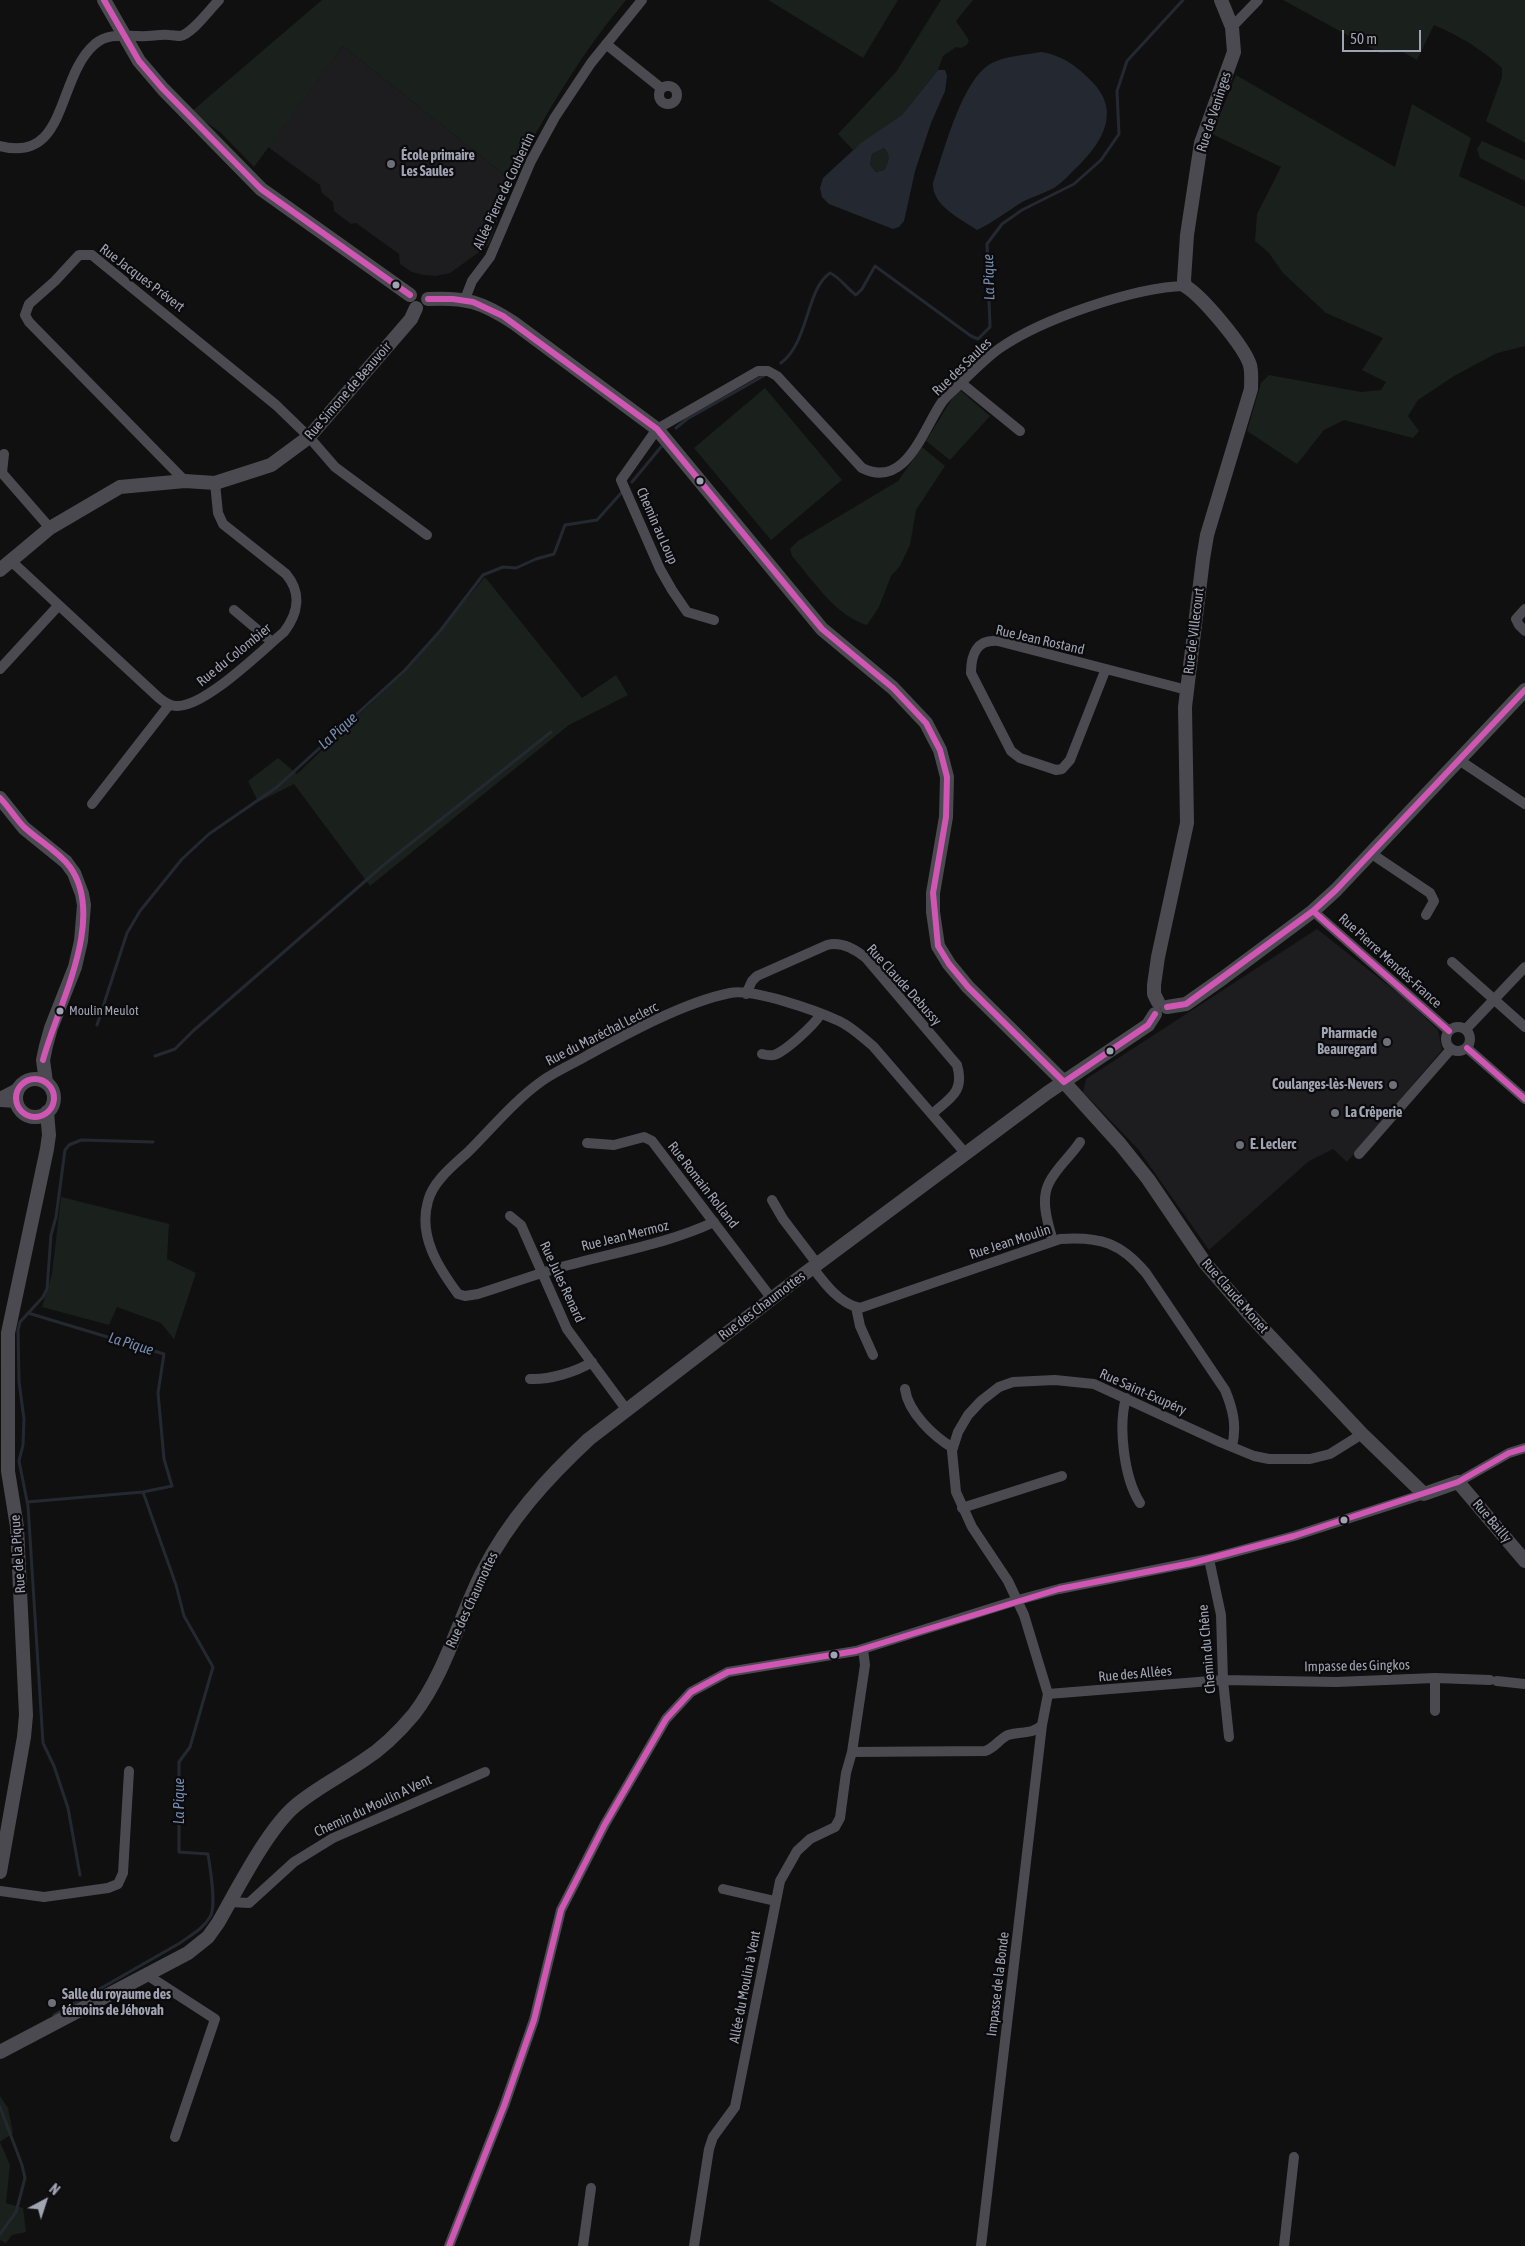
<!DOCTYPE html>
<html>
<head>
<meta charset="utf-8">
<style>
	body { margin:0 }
	#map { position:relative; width:1525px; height:2246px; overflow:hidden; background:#101010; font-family:"Asap Condensed",sans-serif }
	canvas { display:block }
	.north { position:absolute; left:20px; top:2176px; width:50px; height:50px; -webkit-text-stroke:4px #0b0a0c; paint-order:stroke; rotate:40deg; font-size:14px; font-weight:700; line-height:20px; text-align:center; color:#a0a3b2 }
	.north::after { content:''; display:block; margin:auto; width:18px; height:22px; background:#a0a3b2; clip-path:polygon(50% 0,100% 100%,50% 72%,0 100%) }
	.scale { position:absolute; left:1342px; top:30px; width:79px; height:22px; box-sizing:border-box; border:2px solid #a0a3b2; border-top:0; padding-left:6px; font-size:15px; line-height:18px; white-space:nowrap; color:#a0a3b2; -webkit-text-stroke:4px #0b0a0c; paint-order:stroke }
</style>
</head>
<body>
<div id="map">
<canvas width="1525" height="2246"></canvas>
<div class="north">N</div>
<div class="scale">50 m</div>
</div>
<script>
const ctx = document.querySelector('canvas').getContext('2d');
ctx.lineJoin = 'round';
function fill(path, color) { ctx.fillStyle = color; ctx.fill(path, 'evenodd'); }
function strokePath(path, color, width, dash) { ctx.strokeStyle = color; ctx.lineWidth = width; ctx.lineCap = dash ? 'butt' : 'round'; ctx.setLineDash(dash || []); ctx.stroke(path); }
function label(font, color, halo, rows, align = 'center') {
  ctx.font = font + ' "Asap Condensed",sans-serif'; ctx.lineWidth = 4.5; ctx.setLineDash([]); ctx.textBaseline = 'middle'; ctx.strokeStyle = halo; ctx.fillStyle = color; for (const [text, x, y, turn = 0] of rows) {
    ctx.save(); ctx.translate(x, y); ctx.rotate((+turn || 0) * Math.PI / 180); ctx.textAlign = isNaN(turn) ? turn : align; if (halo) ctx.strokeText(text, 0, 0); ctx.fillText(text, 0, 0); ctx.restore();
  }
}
fill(new Path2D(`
	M343,46L511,180L489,245L450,273L436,276L424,275L412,272L400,264L399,254L356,223L351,224L334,211L333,202L322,193L320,185L268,147Z
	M1317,929L1408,1001L1438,1030L1442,1050L1347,1162L1333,1149L1309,1161L1209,1250L1138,1149L1083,1092L1086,1079Z`), '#1d1d1f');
fill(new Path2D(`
	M322,0H626C580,55 544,116 511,180L343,46L254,167L220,132L191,112Z
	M768,0H898L863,58Z
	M941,0H973L956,21L969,40L967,45L961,48L956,47L943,56L938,70L902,115L853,150L838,134L896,72Z
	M1283,0H1525V143L1486,121L1502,77V68C1481,49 1460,36 1434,25L1417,60L1403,52L1380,53Z
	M1236,75L1395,167L1412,104L1471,138L1459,176L1525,207V346L1497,353L1454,376L1418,400L1408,416L1419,431L1413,438L1344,420L1324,430L1297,464L1247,431L1261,383L1269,375L1361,392L1381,390L1386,382L1362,370L1383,338L1326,313L1283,273L1269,253L1255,241L1257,214L1281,167L1212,134Z
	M1482,141L1525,160V181L1480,158L1477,149Z
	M884,148C891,156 889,161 884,170L876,172L870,165L872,154Z
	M765,388L842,480L771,540L694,448Z
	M960,390L990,416L950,460L926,441L953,397Z
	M922,447L945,466L916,510L910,545L900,566L891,576L879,607L867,625C835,616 813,580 792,556L790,549L798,541L898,481Z
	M485,577L582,698L616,675L628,695L569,725L370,886L294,784L258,802L248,781L278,758L297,774L409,667Z
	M61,1197L169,1224L167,1259L196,1273L174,1339L161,1323L117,1307L109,1325L42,1307L52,1274Z
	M0,2096L8,2108L13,2133L0,2142L10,2165L6,2203L23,2208L26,2232L12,2235L6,2243L0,2240Z`), '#1a201b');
fill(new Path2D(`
	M1041,52C1065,56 1079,68 1095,85C1123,117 1096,150 1071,173C1066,178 1060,184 1054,188C1043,194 1030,197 1019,204C1005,213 992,223 977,230C960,218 932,206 933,183C944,152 962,78 992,63C1005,56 1026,55 1041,52Z
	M938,70H945L947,76L945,91L931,123L915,171L904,221L899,227L893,229L829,204L822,197L820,188L823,178L861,143L902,115ZM884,148C891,156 889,161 884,170L876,172L870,165L872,154Z`), '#242931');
strokePath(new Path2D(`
	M781,363C809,342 806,289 830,273C841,278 846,288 856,295L862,289L875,266L971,336L978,339L990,327L987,244L1002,224L1022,210L1074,184L1101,160L1119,134L1117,91L1127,61L1183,0
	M676,428L687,419L765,375
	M632,482L661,447
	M97,1025L127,933L140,911L182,859L209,834L277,787L405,670L440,631L483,575L503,567L516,568L536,559L554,554L565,525L597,520L623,491
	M155,1056L175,1049L193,1031L386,863L551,732
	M28,1313L164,1354L158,1393L164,1459L172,1486L143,1492L176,1585L184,1616L213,1667L190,1747L179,1762V1852L208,1854C210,1868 217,1906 210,1917C203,1929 191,1935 180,1943L54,2015
	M27,1502L143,1492
	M80,1875L68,1808L54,1766L43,1743L28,1506L19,1461L23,1445L24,1419L19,1382L18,1330L20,1322L43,1297L47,1289L51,1235L56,1217L65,1150L69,1145L81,1140L153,1142
	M0,2107L22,2165L25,2178L16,2212L0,2234`), '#242931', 3);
strokePath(new Path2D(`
	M1232,27L1258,0
	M606,44L661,88
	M659 95a9 9 0 1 1 18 0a9 9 0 1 1-18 0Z
	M0,146C68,164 56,77 95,44C107,33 124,36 138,36C149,37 159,34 169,35C172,35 177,36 180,36C192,34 210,9 219,0
	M465,299L472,281L490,257L531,161L555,117L591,63L642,0
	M961,383L1020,431
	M4,454L2,473L50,528
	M185,481L29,322L25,315L29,304L55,281L79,255H92L98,260L276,405L309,437L335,467L427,535
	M10,560L159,698C164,702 169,706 176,706C204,708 261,651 284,632C298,614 302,593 286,574L223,524L218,513L215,483
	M1525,609L1516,619L1519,625L1525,631
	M234,610L272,642
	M714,620L687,612L672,590L660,569L621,480L657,429L758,371H768L777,376L862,468C906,490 923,429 942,402C947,395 955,389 961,383C973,371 986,358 1000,348C1042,319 1135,287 1185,286
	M0,669L58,606
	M1105,671L1070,760L1062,769L1056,770L1020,758L1011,751L971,673C971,654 977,639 998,641L1187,690
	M1459,760L1525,804
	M92,804L169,705
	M1372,854L1430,893L1434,901L1426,915
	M1313,911L1449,1031
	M1452,962L1525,1027
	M746,994L752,981L757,976L827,945C842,941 855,949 866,958L957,1065C965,1092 950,1098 932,1114
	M1446 1039a12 12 0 1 1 24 0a12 12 0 1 1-24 0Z
	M1466,1029L1525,967
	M1467,1048L1525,1099
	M762,1054C766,1055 770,1056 774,1055C786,1051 814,1025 820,1015
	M0,1097L19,1087
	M0,1102L17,1103
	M587,1143L614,1145L644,1137L652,1141L772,1299
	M1359,1154L1451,1049
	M772,1200L783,1219L818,1265
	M510,1216L521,1225L567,1329L626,1409
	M714,1222C667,1244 615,1252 565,1266C536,1274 507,1285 478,1294L465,1296L458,1294C438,1267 418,1236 428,1201C433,1181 454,1165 468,1152C492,1128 515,1100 542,1081C556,1071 573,1064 588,1055C628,1033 685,1002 730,993C753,988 817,1011 839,1021C852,1027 862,1037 873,1046L966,1154
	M1053,1241C1048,1224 1040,1200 1049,1183C1056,1168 1071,1156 1080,1142
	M813,1268C825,1284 840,1304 860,1308L1060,1239C1100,1236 1121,1243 1146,1273L1225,1390C1233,1409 1237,1426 1232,1446
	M856,1307L860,1326L873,1355
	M530,1379C549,1380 576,1372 592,1362
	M905,1389C908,1412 933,1436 953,1448
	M1126,1398C1118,1427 1124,1478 1140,1503
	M1458,1482L1509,1453L1525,1448
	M962,1508L1062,1476
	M1209,1559L1221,1615L1223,1680L1229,1737
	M863,1649L865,1665L852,1752L985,1751C995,1748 999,1739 1008,1735C1021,1731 1032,1735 1042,1725
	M1435,1678V1711
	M1497,1681L1525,1684
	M1048,1694L1223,1680L1336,1682L1435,1678L1490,1680
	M723,1889L775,1901
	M0,1891L44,1897L108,1888L118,1884L123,1873L129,1771
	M230,1902L249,1903L294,1862L333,1838L485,1772
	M147,1975L215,2019L175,2137
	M449,2246L504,2106L534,2020L561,1910L605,1824L666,1719L691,1692L728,1672L856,1651L1018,1600L1059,1589L1209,1559L1294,1536L1424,1494
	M583,2246L591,2188
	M694,2246L709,2149L713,2137L735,2107L780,1881L797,1851L810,1839L835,1827L840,1818L846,1773L852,1752
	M981,2246L1042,1725L1048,1694L1024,1615L1008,1581L972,1527L956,1492L952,1451L958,1432L968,1415L981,1401L999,1387L1013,1382L1055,1380L1094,1384L1220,1442L1254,1456L1269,1459H1310L1330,1454L1362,1434
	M1284,2246L1294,2157`), '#4a4a50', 10);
strokePath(new Path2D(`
	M104,0L139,61L163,89L261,189L410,295
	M428,299C466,297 482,302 514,323L657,429L822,629L893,688L926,723L940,750L947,777L946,817L933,893V912L938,946L949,964L968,987L1064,1082L1120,1144L1148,1179L1205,1263L1249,1314L1362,1434L1424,1494L1458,1482L1525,1561
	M0,570L50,528L120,487L185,481L215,483L271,465L309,437L411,319L416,308
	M0,798L24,828L66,862L74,873L82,894L84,905L81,941L75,967L51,1028L46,1046L43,1060L46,1082
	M1158,1002L1154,994V985L1158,957L1187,823L1185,707L1203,559L1207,535L1251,389C1251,381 1252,373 1250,365C1244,346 1202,296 1185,286L1184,280L1187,235L1201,143L1234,52L1232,27L1221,0
	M1167,1007L1186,1004L1223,978L1313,911L1336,890L1525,690
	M16 1098a19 19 0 1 1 38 0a19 19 0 1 1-38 0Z
	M0,1872L24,1737L26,1715L17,1527L8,1471V1333L47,1149L49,1135L47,1112
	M0,2052L188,1953L208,1937L218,1923C237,1890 267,1830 295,1806C316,1788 341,1776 364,1760C383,1748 399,1732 414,1714C446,1672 459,1618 483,1571C509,1520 547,1478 589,1439L804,1274L1047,1093L1148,1025L1155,1014`), '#4a4a50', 14);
strokePath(new Path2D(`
	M104,0L139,61L163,89L261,189L410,295
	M428,299H453L473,302L503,316L657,429L822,629L893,688L926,723L940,750L947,777L946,817L933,893L938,946L949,964L968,987L1064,1082
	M0,798C9,807 15,818 24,827C39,841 58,851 70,867C107,919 57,1007 43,1060
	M1313,911L1449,1031
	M1167,1007L1186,1004L1313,911L1336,890L1525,690
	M1467,1048L1525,1099
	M16 1098a19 19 0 1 1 38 0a19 19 0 1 1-38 0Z
	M1064,1082L1148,1025L1155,1014
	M449,2246L504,2106L534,2020L561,1910L605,1824L666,1719L691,1692L728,1672L856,1651L1059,1589L1192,1563L1294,1536L1458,1482L1509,1453L1525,1448`), '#cf56b3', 6);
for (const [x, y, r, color] of [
	[391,164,5,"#6e7079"],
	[396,285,4.5,"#a0a3b2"],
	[700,481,4.5,"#a0a3b2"],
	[60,1011,4.5,"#a0a3b2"],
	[1387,1042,5,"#6e7079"],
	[1110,1051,4.5,"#a0a3b2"],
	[1393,1085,5,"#6e7079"],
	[1335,1113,5,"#6e7079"],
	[1240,1145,5,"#6e7079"],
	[1344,1520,4.5,"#a0a3b2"],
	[834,1655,4.5,"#a0a3b2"],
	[52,2003,5,"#6e7079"]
]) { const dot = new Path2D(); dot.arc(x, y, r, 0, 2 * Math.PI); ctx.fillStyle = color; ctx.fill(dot); strokePath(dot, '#0b0a0c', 2); }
label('13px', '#a0a3b2', '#0b0a0c', [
	["Moulin Meulot",69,1011]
], 'left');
label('14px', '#a0a3b2', '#0b0a0c', [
	["Rue de Veninges",1214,112,-72],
	["Allée Pierre de Coubertin",504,191,-65],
	["Rue Jacques Prévert",142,278,37],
	["Rue des Saules",962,367,-44],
	["Rue Simone de Beauvoir",348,391,-49],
	["Chemin au Loup",657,526,66],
	["Rue de Villecourt",1194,631,-83],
	["Rue Jean Rostand",1040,640,13],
	["Rue du Colombier",234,655,-39],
	["Rue Pierre Mendès-France",1390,961,42],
	["Rue Claude Debussy",904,985,48],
	["Rue du Maréchal Leclerc",602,1034,-27],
	["Rue Romain Rolland",703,1185,52],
	["Rue Jean Mermoz",625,1236,-14],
	["Rue Jean Moulin",1010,1242,-18],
	["Rue Jules Renard",562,1282,65],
	["Rue Claude Monet",1235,1296,49],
	["Rue des Chaumottes",762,1306,-37],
	["Rue Saint-Exupéry",1143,1392,24],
	["Rue Bailly",1492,1521,50],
	["Rue de la Pique",18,1554,-94],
	["Rue des Chaumottes",472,1600,-65],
	["Chemin du Chêne",1207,1649,-95],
	["Impasse des Gingkos",1357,1666,-1],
	["Rue des Allées",1135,1674,-5],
	["Chemin du Moulin A Vent",373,1806,-25],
	["Impasse de la Bonde",998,1984,-83],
	["Allée du Moulin à Vent",745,1987,-79]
]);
label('bold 14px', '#a0a3b2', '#0b0a0c', [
	["École primaire",401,156],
	["Les Saules",401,172],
	["Pharmacie",1377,1034,"right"],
	["Beauregard",1377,1050,"right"],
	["Coulanges-lès-Nevers",1383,1085,"right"],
	["La Crêperie",1345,1113],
	["E. Leclerc",1250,1145],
	["Salle du royaume des",62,1995],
	["témoins de Jéhovah",62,2011]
], 'left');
label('italic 15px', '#768cae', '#0b0a0c', [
	["La Pique",989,277,-92],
	["La Pique",338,731,-42],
	["La Pique",131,1344,17],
	["La Pique",179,1801,-90]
]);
</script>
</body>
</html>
